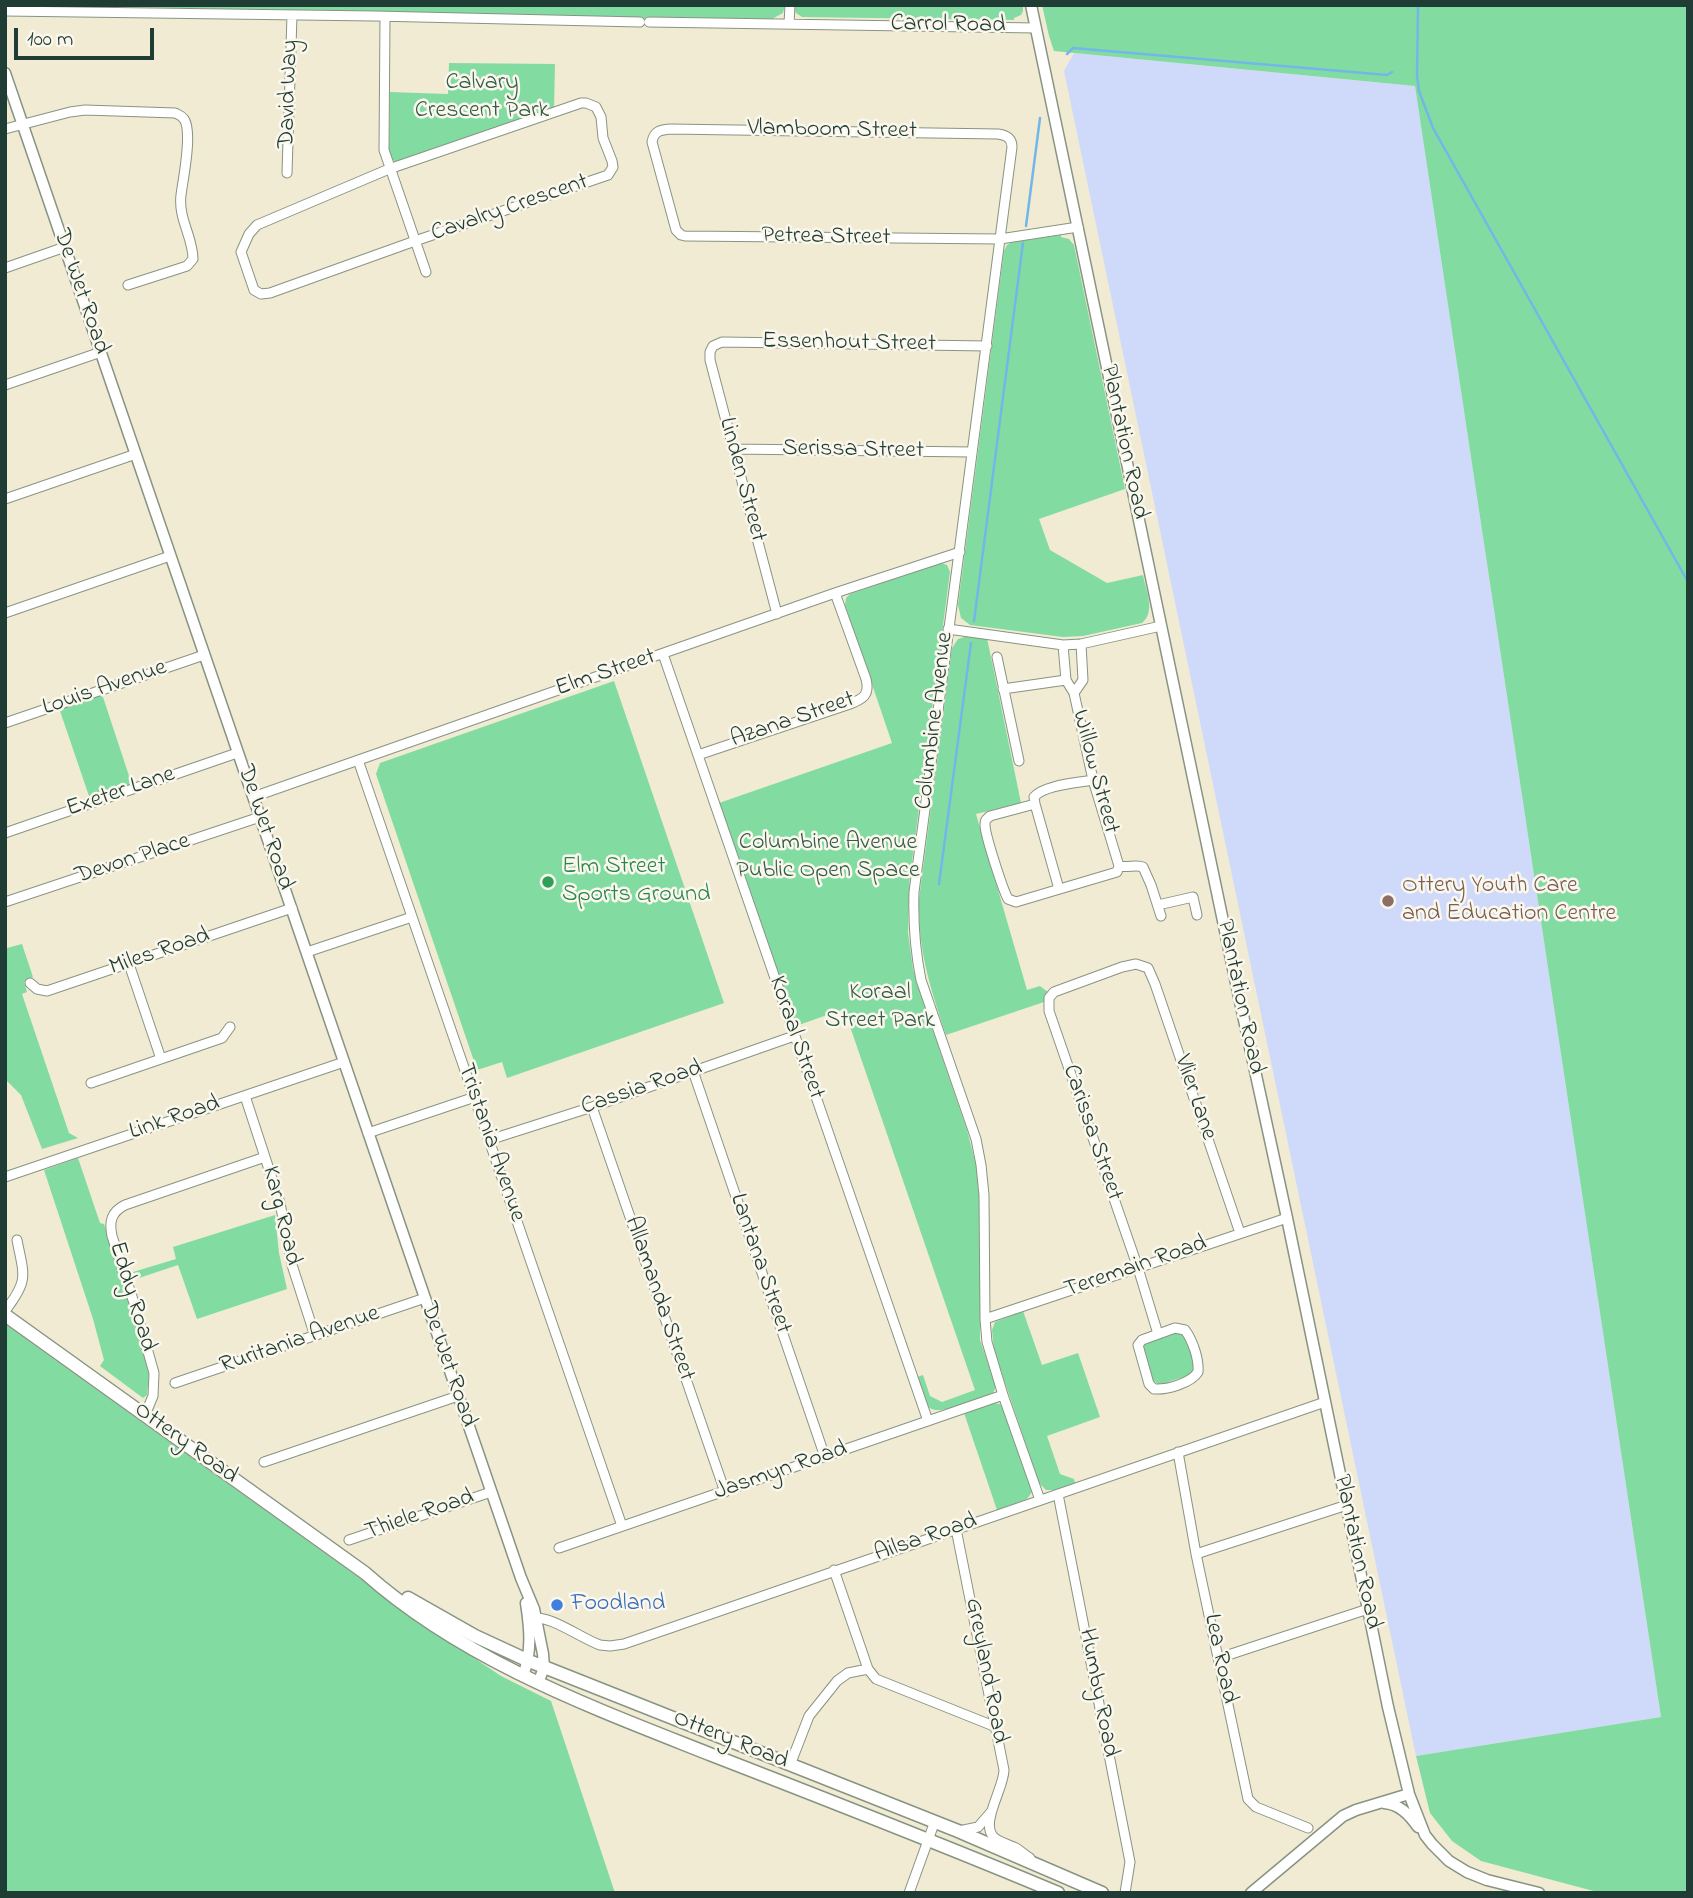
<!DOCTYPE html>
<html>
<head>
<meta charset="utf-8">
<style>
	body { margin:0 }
	#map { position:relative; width:1693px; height:1898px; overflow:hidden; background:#f0ebd2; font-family:"Indie Flower",sans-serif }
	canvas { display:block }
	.frame { position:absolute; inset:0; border:7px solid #1f3d34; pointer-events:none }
	.scale { position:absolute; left:14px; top:28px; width:140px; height:32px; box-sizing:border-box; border:4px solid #1f3d34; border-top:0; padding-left:9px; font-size:21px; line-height:24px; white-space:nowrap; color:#1f3d34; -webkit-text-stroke:5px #fbf7ec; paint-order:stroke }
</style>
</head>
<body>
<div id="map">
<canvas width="1693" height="1898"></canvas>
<div class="frame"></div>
<div class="scale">100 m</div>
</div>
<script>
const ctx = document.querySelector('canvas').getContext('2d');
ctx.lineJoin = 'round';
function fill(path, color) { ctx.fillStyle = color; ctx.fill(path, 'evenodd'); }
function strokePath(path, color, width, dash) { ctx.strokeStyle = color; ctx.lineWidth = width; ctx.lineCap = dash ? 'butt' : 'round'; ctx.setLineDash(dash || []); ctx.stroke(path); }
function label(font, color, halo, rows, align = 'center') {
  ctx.font = font + ' "Indie Flower",sans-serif'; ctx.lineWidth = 5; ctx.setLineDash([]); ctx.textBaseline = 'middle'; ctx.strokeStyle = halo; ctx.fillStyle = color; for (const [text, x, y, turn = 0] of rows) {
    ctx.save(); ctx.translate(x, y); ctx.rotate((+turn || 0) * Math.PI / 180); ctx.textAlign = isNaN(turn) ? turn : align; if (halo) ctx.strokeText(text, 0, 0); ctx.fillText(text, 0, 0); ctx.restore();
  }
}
fill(new Path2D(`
	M1074,53L1415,86L1661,1717L1416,1756L1064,71Z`), '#cfdafa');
fill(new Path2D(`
	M5,5H785L783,13L772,19L648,17L642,19L400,12Z
	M793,5H1023V11L1021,15L1014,18V20L802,17L796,13Z
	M1042,5H1688V1893H1601L1481,1861L1452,1841L1430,1813L1416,1756L1661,1717L1415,86L1054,51L1049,36Z
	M449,63L555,64L554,109L398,162C391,161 390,155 389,149L390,92L448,94Z
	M1061,235V237L1069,239L1074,245L1125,489L1039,519L1050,550L1107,583L1143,575C1146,591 1156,612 1142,623L1083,636L1063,637L970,625L961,618L958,605L1004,251L1007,245L1012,242Z
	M941,563L947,565L950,572L909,884L908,933L913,969L918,987L967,1130L976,1165L981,1202L980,1340L996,1387L993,1393L989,1395C977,1399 940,1416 930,1408C922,1402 920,1386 917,1377L923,1375L930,1396L942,1402L975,1390L844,1009L796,1026L719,803L892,743L845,605L846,598L850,594Z
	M967,636L987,638L1021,803L976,814L1027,990L1040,986L1048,992L1044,1002L946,1035C930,987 918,951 919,899L952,648L958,639Z
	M614,681L724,1003L507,1078L502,1062L477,1070L376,774L380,763Z
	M102,694L132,785L90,799L59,708Z
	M5,943L7,948L22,944L33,977L24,982L27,992L22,994L69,1133L78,1138L42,1149L21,1095L6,1080L5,1077Z
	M78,1158L100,1223L104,1224L133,1313L149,1374L147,1395L143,1398L100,1366L104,1360L93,1319L44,1170Z
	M275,1215L279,1253L287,1289L197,1319L178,1265L136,1279L133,1272L176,1259L173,1247Z
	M1023,1311L1042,1365L1078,1353L1100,1417L1047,1436L1060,1474L1074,1479L1075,1483L1054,1490H1046L1039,1483L994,1350L992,1330L995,1322Z
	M5,1324L425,1625L501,1676L551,1701L615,1893H5Z
	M1174,1331L1184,1334L1195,1362V1370L1189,1375L1159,1385L1152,1379L1142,1347L1144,1343Z
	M994,1403L1000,1404L1004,1409L1032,1492L1027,1499L997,1510L964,1413Z`), '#82dca2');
strokePath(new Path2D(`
	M1418,5L1417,76L1419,91L1433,128L1688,582
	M1067,54L1073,48L1387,75L1392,72
	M1026,226L1040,118
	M974,621L1023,243
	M939,884L971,643`), '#73b7e9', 2.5);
const minor = new Path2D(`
	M5,11L374,16L640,22
	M385,17L384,150L426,272
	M649,22L1036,28
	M789,24L790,5
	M581,103H586L596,107L601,117L603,138L612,161L613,167L608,175L415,241L270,293L261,294L254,290L241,252L249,234L257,225L389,169Z
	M5,129L70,112L85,110L175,113C179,115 181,115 184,119C193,132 183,179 181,195C178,219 193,237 193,259L187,266L128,285
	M287,173L292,15
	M5,268L65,247
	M5,385L101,352
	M733,449L972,452
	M5,499L136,454
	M5,613L170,556
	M777,614L710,360V352L713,346L722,342L987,346
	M948,629L1063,645L1081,644L1161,626
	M663,654L928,1421
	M997,657L1019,761
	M1003,689L1066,680
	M1074,693L1083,680L1081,644
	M5,723L204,655
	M698,755L850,704C863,699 870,695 866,679L835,593
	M358,760L622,1526
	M253,797L835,593L960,552
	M1035,804L990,816C986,820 985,819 985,825C985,835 1003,890 1008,899L1016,902L1117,872L1119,866L1093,780L1074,693L1066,680L1063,645
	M5,833L237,753
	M1119,866C1128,868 1136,864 1143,867L1151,885L1161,916
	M1059,889L1035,804L1034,797C1044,785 1077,783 1093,780
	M5,902L260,817
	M1158,905L1193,897L1197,915
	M307,952L412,917
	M129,964L161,1059
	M30,983L37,989L47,991L292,908
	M693,1071L825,1457
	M91,1083L222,1038L230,1027
	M245,1096L280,1203L292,1265L315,1336
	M592,1107L725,1492
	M368,1133L475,1097
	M489,1140L592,1107L794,1036
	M5,1177L344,1062
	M5,1311C29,1280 24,1276 17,1240
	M985,1319L1287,1218
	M1175,1328L1185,1330C1193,1341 1199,1359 1198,1372C1191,1383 1167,1390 1154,1389L1149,1384L1138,1345L1142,1340Z
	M1158,1334L1138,1268L1049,1011V998L1054,992L1122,967L1136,964L1148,968L1155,984L1240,1233
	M175,1383L425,1298
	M145,1415L153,1396L154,1373L136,1309L112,1236C109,1222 111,1212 125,1205L265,1157
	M1178,1452L1196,1554L1248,1799L1256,1807L1308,1828
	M264,1462L458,1396
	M1058,1494L1130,1862L1125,1893
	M1040,1500L1003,1395L987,1342L985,1319L984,1195L981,1165L976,1139L921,980C915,950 913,922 914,892C947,644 980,395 1012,147C1012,138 1006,135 998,134L670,129C660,130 654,131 652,142L676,230L681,235L685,236L1000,239L1078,227
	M956,1529L1004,1770C1004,1787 982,1820 992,1835C996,1842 1009,1844 1016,1848C1021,1851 1025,1855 1030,1858
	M349,1540L491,1492
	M559,1548L1003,1395
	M1196,1554L1347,1505
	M834,1570L868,1669L876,1679L996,1727
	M531,1618C551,1615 580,1638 600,1645L610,1646L624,1644L1325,1402
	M1219,1658L1368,1609
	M790,1765L809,1716L837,1681L848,1673L868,1669
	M959,1831L978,1827L991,1812
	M909,1893L935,1821`);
const tertiary = new Path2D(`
	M1031,5L1236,983L1287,1218L1368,1609L1388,1707L1409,1794L1425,1835L1432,1844L1449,1861L1467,1872L1487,1880L1539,1893
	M5,73L521,1578L534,1609L543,1654L544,1668L538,1683
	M523,1676C532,1651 530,1629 526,1603
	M1384,1803C1399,1804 1409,1814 1418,1827
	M1251,1893L1343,1816L1356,1810L1409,1794`);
const secondary = new Path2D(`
	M5,1315L365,1573C464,1661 591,1707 712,1755C828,1800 944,1845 1058,1893
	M408,1598L475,1636L529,1661L958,1831L1102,1893`);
strokePath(minor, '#889483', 11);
strokePath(tertiary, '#889483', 13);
strokePath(secondary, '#889483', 15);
strokePath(minor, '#fff', 9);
strokePath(tertiary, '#fff', 10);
strokePath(secondary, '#fff', 12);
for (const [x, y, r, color] of [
	[548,882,7,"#2e9e5b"],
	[1388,901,7,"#8d6e63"],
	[557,1605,7,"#3f7fe0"]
]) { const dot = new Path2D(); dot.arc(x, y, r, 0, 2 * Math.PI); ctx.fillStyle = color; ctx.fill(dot); strokePath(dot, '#fbf7ec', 2.5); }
label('24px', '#1f3d34', '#fbf7ec', [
	["Carrol Road",948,26,1],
	["David Way",290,94,-88],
	["Vlamboom Street",832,131,1],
	["Cavalry Crescent",510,209,-19],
	["Petrea Street",826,238,1],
	["De Wet Road",80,292,71],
	["Essenhout Street",849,344,1],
	["Plantation Road",1123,442,78],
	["Serissa Street",853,451,1],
	["Linden Street",741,480,75],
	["Elm Street",606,674,-19],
	["Louis Avenue",105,689,-19],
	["Azana Street",793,721,-19],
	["Columbine Avenue",936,721,-83],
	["Willow Street",1094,772,75],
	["Exeter Lane",121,793,-19],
	["De Wet Road",264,828,71],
	["Devon Place",133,860,-18],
	["Miles Road",160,953,-19],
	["Plantation Road",1239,997,78],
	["Koraal Street",795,1038,71],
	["Cassia Road",642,1089,-19],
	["Vlier Lane",1194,1098,71],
	["Link Road",175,1119,-19],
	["Carissa Street",1091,1133,71],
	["Tristania Avenue",490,1143,71],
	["Karg Road",280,1216,76],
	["Lantana Street",759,1264,71],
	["Teremain Road",1136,1268,-19],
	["Eddy Road",131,1297,73],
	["Allamanda Street",658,1299,71],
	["Ruritania Avenue",300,1341,-19],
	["De Wet Road",447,1365,71],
	["Ottery Road",185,1444,36],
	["Jasmyn Road",781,1472,-19],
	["Thiele Road",420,1516,-19],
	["Ailsa Road",926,1539,-19],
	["Plantation Road",1356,1552,78],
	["Lea Road",1219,1659,78],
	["Greyland Road",985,1671,79],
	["Humby Road",1097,1693,79],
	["Ottery Road",730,1741,22]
]);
label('24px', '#335d4a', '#fbf7ec', [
	["Calvary",482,84],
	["Crescent Park",482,112],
	["Columbine Avenue",828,844],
	["Public Open Space",828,872],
	["Koraal",880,994],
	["Street Park",880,1022]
]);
label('24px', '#27864d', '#fbf7ec', [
	["Elm Street",562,868],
	["Sports Ground",562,896]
], 'left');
label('24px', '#785e54', '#fbf7ec', [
	["Ottery Youth Care",1402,887],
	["and Education Centre",1402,915]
], 'left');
label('24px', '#366cbe', '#fbf7ec', [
	["Foodland",571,1605]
], 'left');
</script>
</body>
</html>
